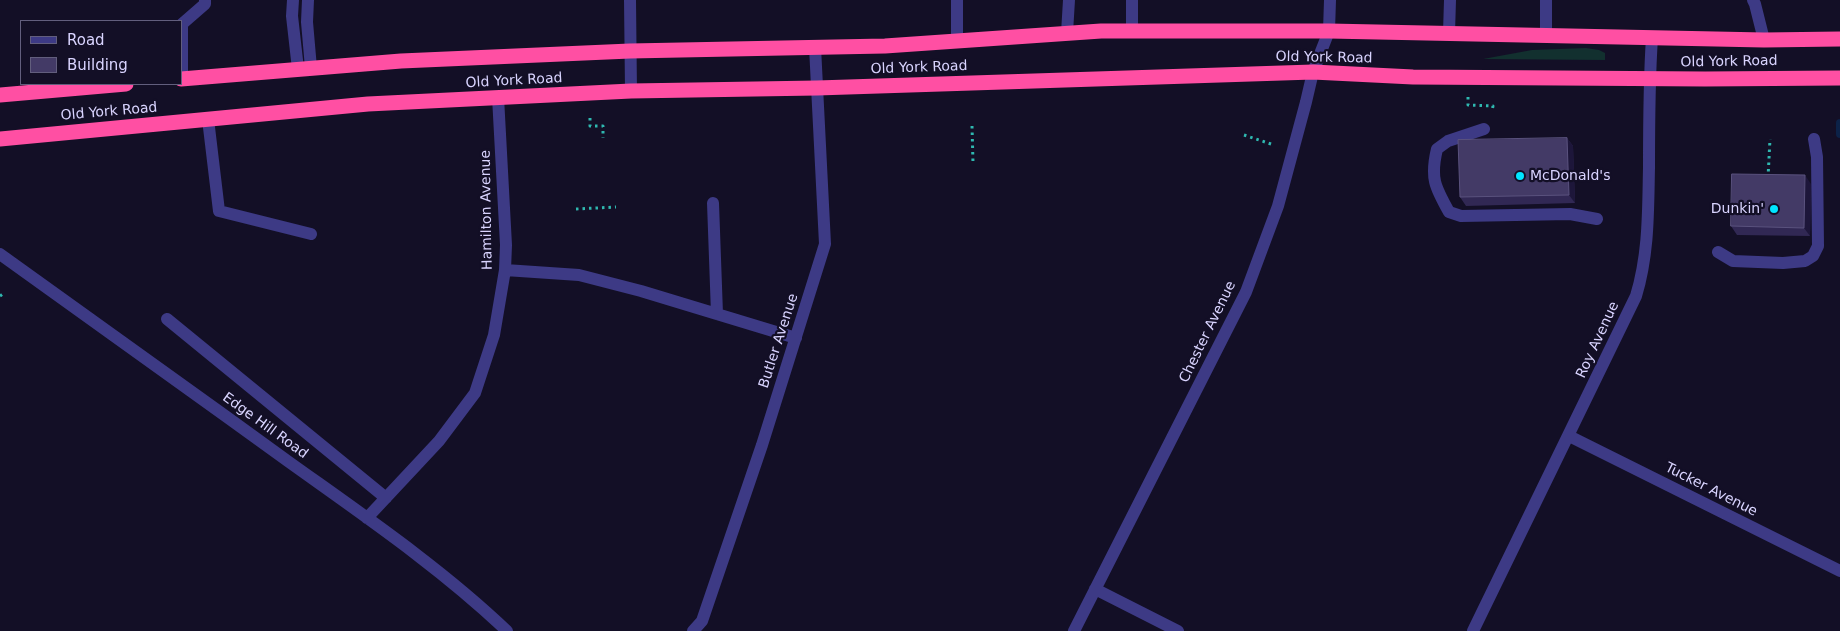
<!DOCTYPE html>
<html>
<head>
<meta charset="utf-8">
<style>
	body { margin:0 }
	#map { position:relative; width:1840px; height:631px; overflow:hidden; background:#130f26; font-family:"DejaVu Sans",sans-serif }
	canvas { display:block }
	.legend { position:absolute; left:20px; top:20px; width:162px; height:65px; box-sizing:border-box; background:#130f26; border:1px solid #625e7d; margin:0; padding:6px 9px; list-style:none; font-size:15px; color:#d9d4ff }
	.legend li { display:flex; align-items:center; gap:10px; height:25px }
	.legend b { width:25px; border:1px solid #625e7d }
</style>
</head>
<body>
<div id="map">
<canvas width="1840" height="631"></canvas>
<ul class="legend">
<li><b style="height:6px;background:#3d3a85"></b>Road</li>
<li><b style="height:14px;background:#433a66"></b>Building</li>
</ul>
</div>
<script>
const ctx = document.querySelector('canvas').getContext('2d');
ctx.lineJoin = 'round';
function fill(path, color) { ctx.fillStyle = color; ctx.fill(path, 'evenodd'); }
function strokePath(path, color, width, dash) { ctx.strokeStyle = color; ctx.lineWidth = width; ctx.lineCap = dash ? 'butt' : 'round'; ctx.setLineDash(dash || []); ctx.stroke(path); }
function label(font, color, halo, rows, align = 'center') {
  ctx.font = font + ' "DejaVu Sans",sans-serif'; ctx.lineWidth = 4.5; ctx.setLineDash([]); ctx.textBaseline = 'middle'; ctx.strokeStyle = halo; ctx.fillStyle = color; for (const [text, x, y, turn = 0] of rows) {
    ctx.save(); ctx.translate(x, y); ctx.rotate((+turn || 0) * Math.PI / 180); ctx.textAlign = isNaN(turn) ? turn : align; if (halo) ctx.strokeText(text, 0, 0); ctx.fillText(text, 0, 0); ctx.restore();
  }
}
fill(new Path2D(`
	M1586,48L1599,50L1605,53V60L1483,59L1532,50Z`), '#12302f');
strokePath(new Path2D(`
	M1840,123V134`), '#0c2248', 8);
strokePath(new Path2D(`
	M1468,97V105L1493,106L1492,111
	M590,118V126H603V138
	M972,126L973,163
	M1244,135L1274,145
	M1768,178L1770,139
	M576,209L616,207
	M0,296L4,293`), '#2fb8b0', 3, [2.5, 4]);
strokePath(new Path2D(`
	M293,0L292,16L298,69
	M308,0L307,22L311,68
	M630,0L631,91
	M957,0V41
	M1753,0L1755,4L1764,40
	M1132,31V0
	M1067,33L1069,0
	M1449,33L1450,0
	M1546,36V0
	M182,79V24L205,4V0
	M208,119L219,211L311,234
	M1484,129L1448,141L1437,149C1430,178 1435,187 1449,212L1461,216L1570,214L1597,219
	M713,203L717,314
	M1718,252L1733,261L1783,263L1805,261L1813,256L1818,246L1817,157L1814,139
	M0,254C96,323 193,392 289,462C363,515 441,568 507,631
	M505,270L579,275L641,291L796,338
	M167,319L386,498
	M1569,436L1840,571
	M367,518L439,441L475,393L494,335L505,270L506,245L498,97
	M1095,589L1178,631
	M693,631L702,621L762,445L825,244L815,47
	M1074,631L1246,292L1278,206L1306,102L1313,72L1329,31L1330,0
	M1473,631L1636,296C1649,253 1648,211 1649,168C1649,124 1649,81 1652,38`), '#3d3a85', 12);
strokePath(new Path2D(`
	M181,79L401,61L630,51L885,46L1101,31H1329L1764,40L1840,39
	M0,95L126,84
	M0,139L368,104L631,91L817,88L1313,72L1413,77L1705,79L1840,78`), '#ff4fa3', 15);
fill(new Path2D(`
	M1567,138L1573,146L1575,203L1466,206L1460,197Z
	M1811,184L1810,236L1737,235L1731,226Z`), '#312854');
fill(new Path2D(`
	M1567,138L1573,146L1575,203L1569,195Z
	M1805,175L1811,184L1810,236L1804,228Z`), '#1d163a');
const building = new Path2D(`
	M1567,138L1569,195L1460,197L1458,140Z
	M1732,174L1805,175L1804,228L1731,226Z`);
fill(building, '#433a66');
strokePath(building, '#5a527e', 1);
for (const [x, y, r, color] of [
	[1520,176,5,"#00e5ff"],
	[1774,209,5,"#00e5ff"]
]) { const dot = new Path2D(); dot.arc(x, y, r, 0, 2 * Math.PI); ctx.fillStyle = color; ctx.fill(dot); strokePath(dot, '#130f26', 2); }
label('14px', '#d9d4ff', '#130f26', [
	["Old York Road",1324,58,1],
	["Old York Road",1729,62,-1],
	["Old York Road",919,68,-2],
	["Old York Road",514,81,-3],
	["Old York Road",109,112,-5],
	["Hamilton Avenue",487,210,-91],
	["Chester Avenue",1208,332,-64],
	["Roy Avenue",1598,340,-65],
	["Butler Avenue",779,341,-72],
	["Edge Hill Road",265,426,36],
	["Tucker Avenue",1711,490,27]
]);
label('14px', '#d9d4ff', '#130f26', [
	["McDonald's",1530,176],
	["Dunkin'",1764,209,"right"]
], 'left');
</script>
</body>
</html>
